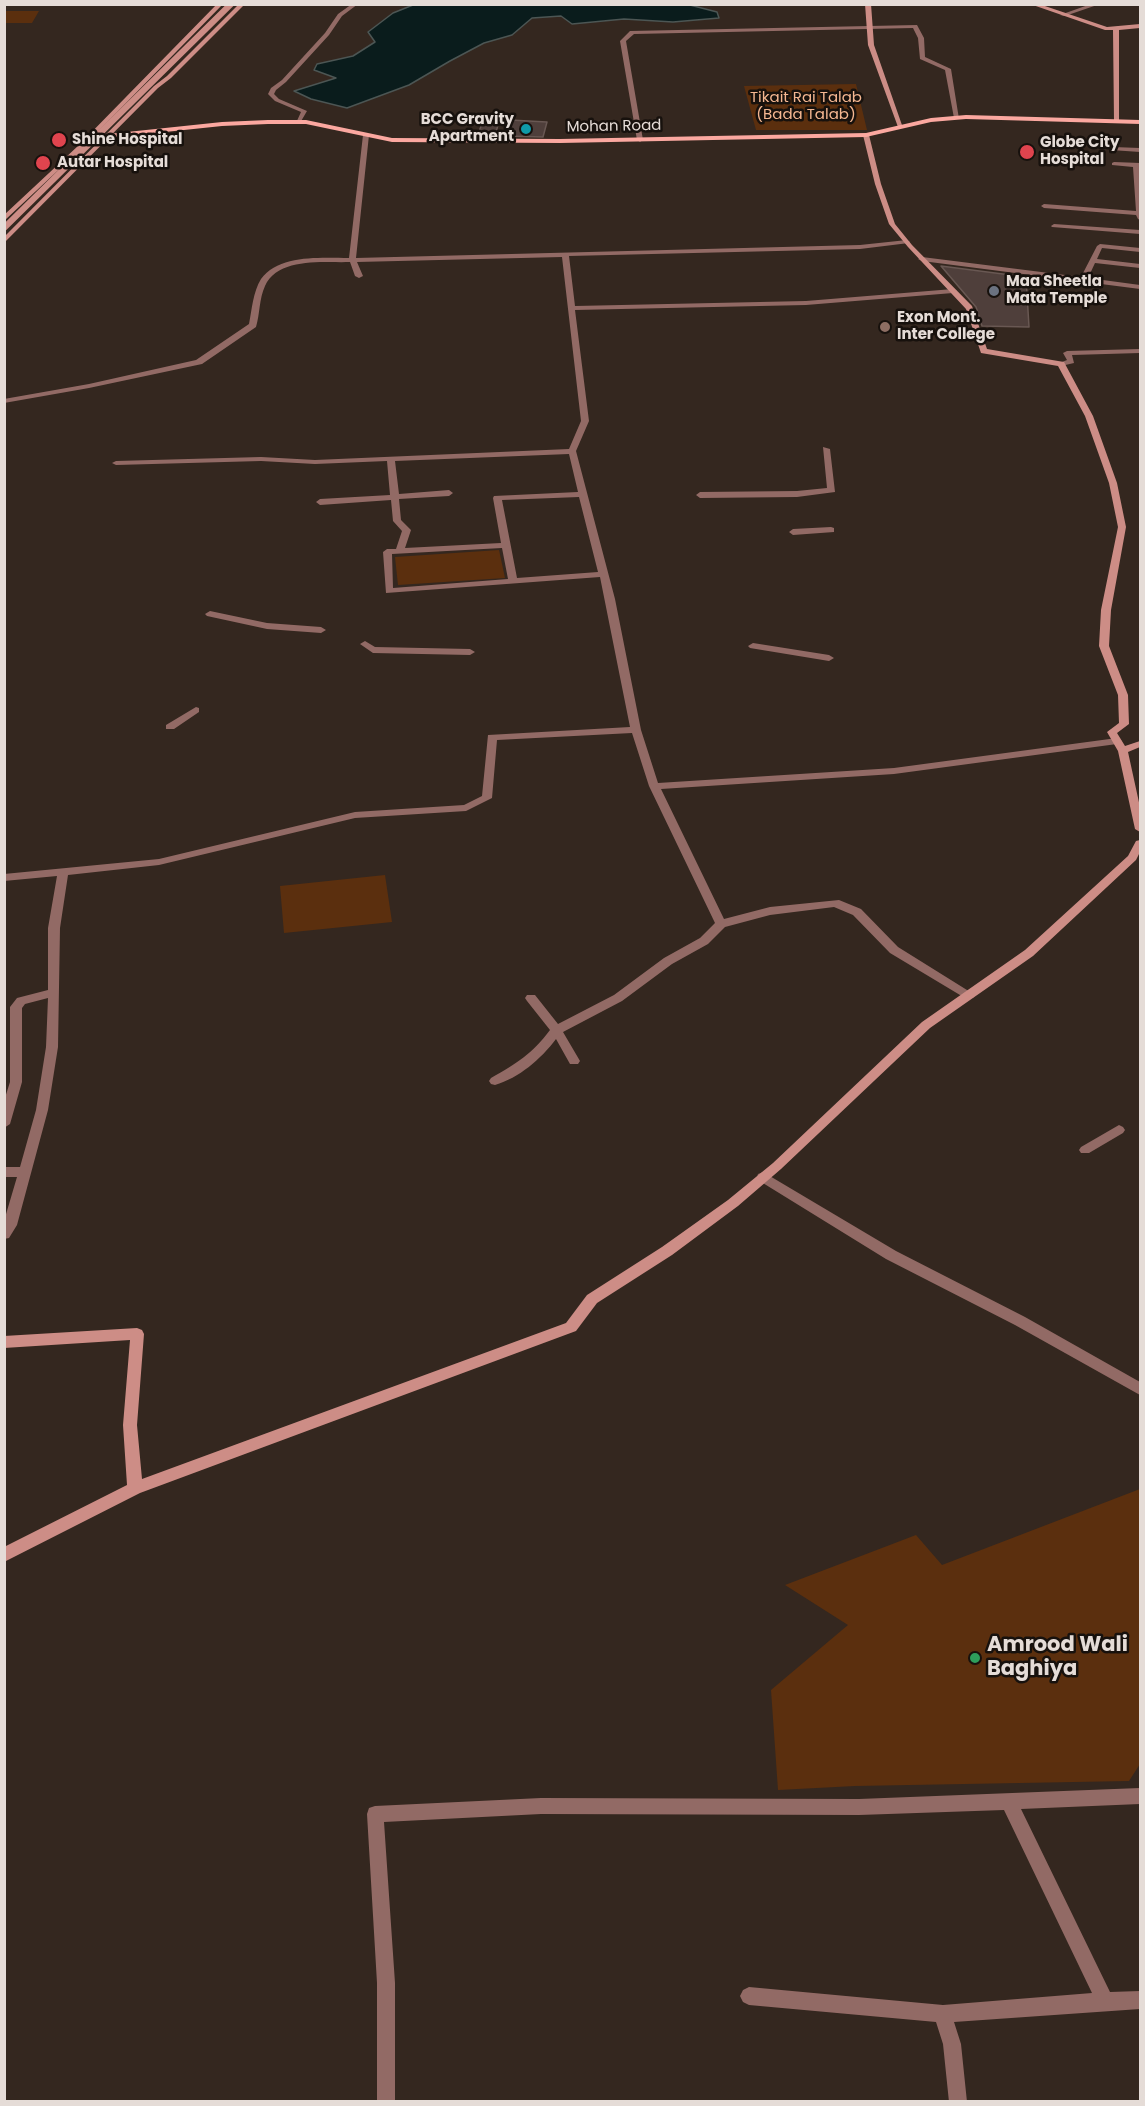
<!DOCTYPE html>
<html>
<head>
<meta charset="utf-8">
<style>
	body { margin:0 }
	#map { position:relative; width:1145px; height:2106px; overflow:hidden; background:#34271f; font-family:Poppins,sans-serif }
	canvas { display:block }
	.frame { position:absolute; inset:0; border:6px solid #e5dcd7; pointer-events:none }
</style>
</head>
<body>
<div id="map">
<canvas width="1145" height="2106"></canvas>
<div class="frame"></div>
</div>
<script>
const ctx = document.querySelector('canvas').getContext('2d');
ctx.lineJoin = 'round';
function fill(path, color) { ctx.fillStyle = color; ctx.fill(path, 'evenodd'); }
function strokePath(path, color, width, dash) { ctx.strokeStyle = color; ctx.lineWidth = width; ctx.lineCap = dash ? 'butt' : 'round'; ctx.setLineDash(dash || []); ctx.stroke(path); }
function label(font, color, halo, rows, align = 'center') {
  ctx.font = font + ' Poppins,sans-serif'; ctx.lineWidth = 5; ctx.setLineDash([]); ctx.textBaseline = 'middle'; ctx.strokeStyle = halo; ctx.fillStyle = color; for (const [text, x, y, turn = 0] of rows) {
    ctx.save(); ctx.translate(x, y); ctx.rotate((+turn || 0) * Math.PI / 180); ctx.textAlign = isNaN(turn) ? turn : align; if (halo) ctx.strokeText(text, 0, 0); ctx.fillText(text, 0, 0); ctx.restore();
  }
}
fill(new Path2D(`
	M5,11H39L32,23H5Z
	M856,84L867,130H756L744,86Z
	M499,550L505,578L398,585L395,557Z
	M385,875L392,922L284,933L280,886Z
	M1140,1489V1764L1129,1781L855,1786L778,1790L771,1690L848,1625L785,1585L916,1535L942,1565Z`), '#5b2f0e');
const water = new Path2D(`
	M686,4L717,12L719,18L673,22L624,19L572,24L561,16L532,18L512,35L484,43L450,61L409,85L347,108L311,99L294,91L336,78L314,70L317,64L353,56L375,42L368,32L393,13L413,5Z`);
fill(water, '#0a1c1c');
strokePath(water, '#4c5654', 1.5);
const building = new Path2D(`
	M510,120L547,122L543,137L504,136Z
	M482,124L498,125L495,136H477Z
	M941,266L1026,277L1029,327L982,326L976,307Z`);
fill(building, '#4f3f3b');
strokePath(building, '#695853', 1.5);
fill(new Path2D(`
	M352,4H358L342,16L329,35L286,82L276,90L274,94L279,99L307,111L300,123H296L301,112L275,101L268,94L271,88L282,80L325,33L338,14Z
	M1091,4H1100L1065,16L1060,15Z
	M917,25L924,38L925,57L951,69L959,119L954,118L945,70L920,59L918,38L913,28L634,34L626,41L643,140L640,142L637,140L620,41L630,31Z
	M366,133L369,135L356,258L860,245L907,240L910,242L909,243L860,249L569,256L575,306L806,301L953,289L957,291L953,293L806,305L575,310L589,421L576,451L615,599L641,730L658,783L894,768L1117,738L1122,741L1117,744L894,774L661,789L724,919L770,907L839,900L861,909L898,947L975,995L973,998H965L890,953L853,915L834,907L770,915L725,927L708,944L672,964L622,1001L563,1032L580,1061L578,1064H570L556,1039C541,1059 519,1078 495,1085L491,1084L489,1081L491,1078C517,1063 531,1055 550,1030L527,1001L525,998L527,995H535L558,1024L614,995L664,958L700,938L715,923L649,786L632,733L497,740L492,798L466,811L355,818L159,865L68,875L60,928L58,1047L48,1110L17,1225L9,1238L4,1239V1221L17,1177H4V1167H20L36,1110L46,1047L48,998L25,1004L22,1008V1082L10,1124L4,1128V1101L10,1082V1007L17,998L48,990V928L57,876L4,881V874L159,859L355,812L464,805L482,796L488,735L630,727L600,577L386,593L383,552L387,549H396L402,531L393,521L391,500L320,505L316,502L320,499L390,495L387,461L315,464L261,461L116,465L112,463L116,461L261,457L315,460L569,449L581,421L562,257L357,262L363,276L359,278L355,276L350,262C324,263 278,257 265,286C259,299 260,314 256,327L202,364L89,388L4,403V399L89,384L196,360L249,324C252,309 253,292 261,279C279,254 322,258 349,258L363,135ZM569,454L578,492L494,496L493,498L501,543L405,548L411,530L401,520L399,499L449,496L453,493L449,490L399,494L395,461ZM579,497L598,572L517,578L502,500ZM502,548L508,579L393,588L392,554Z
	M1113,147L1140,148V152L1111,150L1110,149Z
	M1114,162L1140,163V220L1138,219L1136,215L1044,208L1041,206L1044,204L1136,211L1133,167L1112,165V163Z
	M1054,224L1140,230V234L1052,227L1051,226Z
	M1100,244L1140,248V252L1102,248L1097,259L1140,264V268L1095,263L1088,278L1140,285V289L922,261L918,259L922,257L1081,277L1097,246Z
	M1140,349V353L1072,355L1074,363L1061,366L1057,364L1067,360L1063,353L1067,351Z
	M823,447L830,449L835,492L797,497L700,498L696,495L700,492L797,491L827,488Z
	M831,527L834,528V532L793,535L789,532L793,529Z
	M210,611L267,623L321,627L326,630L321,633L267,629L207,616L205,614Z
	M365,641L375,647L470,649L475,652L470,655L373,653L360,644Z
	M753,643L829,655L834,658L829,661L750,648L748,646Z
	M196,707L199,708V712L174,729H166V725Z
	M1119,1125L1123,1127L1125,1130L1123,1133L1089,1153H1081L1079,1150L1081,1147Z
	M763,1172L896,1251L1025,1317L1140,1382V1395L1015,1325L886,1259L758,1180L757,1177L758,1174Z
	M1140,1788V1804L1021,1809L1110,1992L1140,1991V2009L954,2022L961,2044L967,2102H949L943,2044L936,2022L749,2005L743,2002L740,1996L743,1990L749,1987L943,2005L1092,1993L1004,1810L859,1815L541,1814L384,1822L395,1983V2102H377V1983L367,1814L369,1808L375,1806L541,1798L859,1799Z`), '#926a65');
fill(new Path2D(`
	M217,4H223L83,147L4,221V215L79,145Z
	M239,4H245L171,78L158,88L4,243V237L154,86L167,76Z
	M865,4H871L874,45L903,128L898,127L868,45Z
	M1030,4H1039L1107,27L1140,24V28L1119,30V122L1114,121L1113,30H1105Z
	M866,133L869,135L881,184L895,224L912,245L972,306L987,349L1064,362L1093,416L1117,483L1126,527L1111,610L1109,646L1128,695L1129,724L1117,733L1125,746L1140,741V747L1128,752L1140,807V832L1135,829L1118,751L1107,732L1119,723L1118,695L1099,646L1101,610L1118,527L1109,483L1085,416L1058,366L981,353L966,309L908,247L889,224L875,184L863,135Z
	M1140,840V852L1136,860L1033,956L930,1028L781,1169L738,1206L672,1255L597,1303L576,1331L140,1493L4,1562V1547L127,1485L123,1425L130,1340L4,1348V1336L137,1328L142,1330L144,1334L137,1425L142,1479L566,1323L587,1295L662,1247L728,1200L773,1163L922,1022L1025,950L1128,856L1136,841Z`), '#cd8d86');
fill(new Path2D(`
	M966,115L1140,120V124L966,119L931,122L866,137L560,143L392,142L306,124H268L222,126L89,140L85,138L89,136L222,122L268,120H306L392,138L560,139L866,133L931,118Z`), '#fba8a0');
strokePath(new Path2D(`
	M4,228L231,4`), '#cd8d86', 6);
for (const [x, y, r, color] of [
	[526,129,6,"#0f9aa8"],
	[59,140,8,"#e0444e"],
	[1027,152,8,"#e0444e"],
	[43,163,8,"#e0444e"],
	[994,291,6,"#6b7280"],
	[885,327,6,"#8d6e63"],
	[975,1658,6,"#2e9e5b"]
]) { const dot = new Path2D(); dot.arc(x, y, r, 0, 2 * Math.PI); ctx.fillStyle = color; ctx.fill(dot); strokePath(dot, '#17110d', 2); }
label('15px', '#f5b791', '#17110d', [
	["Tikait Rai Talab",806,98],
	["(Bada Talab)",806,115]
]);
label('bold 15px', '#e5dcd7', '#17110d', [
	["BCC Gravity",514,120,"right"],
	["Apartment",514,137,"right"],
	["Shine Hospital",72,140],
	["Globe City",1040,143],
	["Hospital",1040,160],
	["Autar Hospital",57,163],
	["Maa Sheetla",1006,282],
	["Mata Temple",1006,299],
	["Exon Mont.",897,318],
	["Inter College",897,335]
], 'left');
label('15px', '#e5dcd7', '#17110d', [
	["Mohan Road",614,127,-1]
]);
label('bold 21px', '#e5dcd7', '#17110d', [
	["Amrood Wali",987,1646],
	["Baghiya",987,1670]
], 'left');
</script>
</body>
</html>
